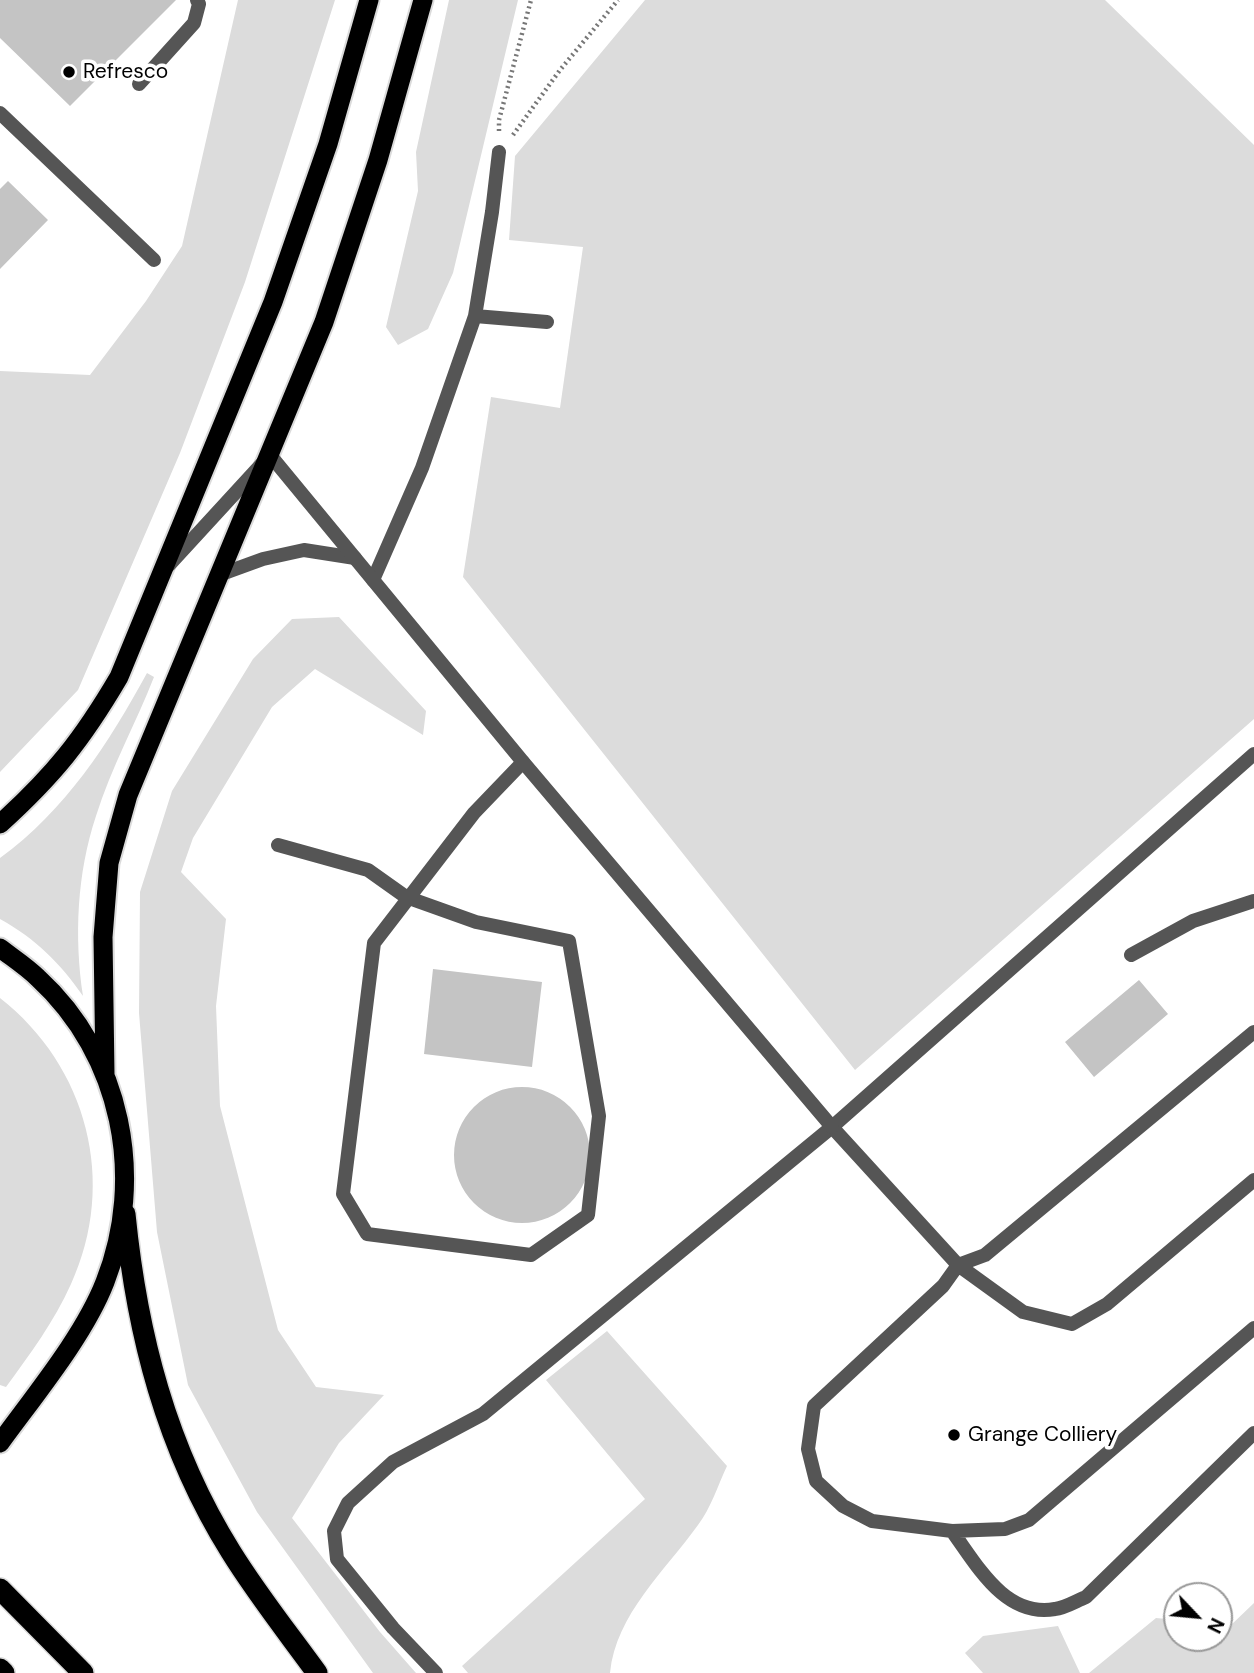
<!DOCTYPE html>
<html>
<head>
<meta charset="utf-8">
<style>
	body { margin:0 }
	#map { position:relative; width:1254px; height:1673px; overflow:hidden; background:#fff; font-family:"DM Sans",sans-serif }
	canvas { display:block }
	.north { position:absolute; left:1163px; top:1582px; width:70px; height:70px; box-sizing:border-box; background:#fff; border:2px solid #999; border-radius:50%; rotate:116deg; font-size:19px; font-weight:700; line-height:28px; text-align:center; color:#000 }
	.north::after { content:''; display:block; margin:auto; width:24px; height:32px; background:#000; clip-path:polygon(50% 0,100% 100%,50% 72%,0 100%) }
</style>
</head>
<body>
<div id="map">
<canvas width="1254" height="1673"></canvas>
<div class="north">N</div>
</div>
<script>
const ctx = document.querySelector('canvas').getContext('2d');
ctx.lineJoin = 'round';
function fill(path, color) { ctx.fillStyle = color; ctx.fill(path, 'evenodd'); }
function strokePath(path, color, width, dash) { ctx.strokeStyle = color; ctx.lineWidth = width; ctx.lineCap = dash ? 'butt' : 'round'; ctx.setLineDash(dash || []); ctx.stroke(path); }
function label(font, color, halo, rows, align = 'center') {
  ctx.font = font + ' "DM Sans",sans-serif'; ctx.lineWidth = 7; ctx.setLineDash([]); ctx.textBaseline = 'middle'; ctx.strokeStyle = halo; ctx.fillStyle = color; for (const [text, x, y, turn = 0] of rows) {
    ctx.save(); ctx.translate(x, y); ctx.rotate((+turn || 0) * Math.PI / 180); ctx.textAlign = isNaN(turn) ? turn : align; if (halo) ctx.strokeText(text, 0, 0); ctx.fillText(text, 0, 0); ctx.restore();
  }
}
fill(new Path2D(`
	M238,0H335L245,282L180,453L78,690L0,772V371L90,375L146,301L182,246Z
	M449,0H518L453,273L428,329L398,345L386,327L418,191L416,152Z
	M645,0H1105L1254,145V719L855,1070L463,577L491,397L560,408L583,247L509,240L515,156Z
	M339,617L426,711L423,735L315,669L272,707L193,838L181,872L226,919L216,1006L220,1106L278,1330L316,1387L384,1395L339,1443L292,1518L380,1632L416,1673H373L257,1512L188,1385L157,1232L139,1013L140,892L172,791L253,659L292,619Z
	M147,673L154,677C136,723 111,768 96,816C77,873 74,937 83,996C60,963 36,939 0,919V858C65,811 109,743 147,673Z
	M0,998C87,1066 118,1182 71,1284C54,1322 30,1354 6,1387L0,1385Z
	M607,1331L727,1466C718,1485 711,1508 698,1525C665,1571 616,1614 610,1673H468L462,1666L645,1499L546,1380Z
	M1254,1603V1673H1089L1156,1618L1177,1620V1638H1219V1625L1230,1626Z
	M1058,1626L1080,1673H983L965,1653L983,1636Z`), '#dcdcdc');
fill(new Path2D(`
	M0,0H176L70,106L0,38Z
	M8,181L48,220L0,269V189Z
	M433,969L542,982L532,1067L424,1054Z
	M1139,980L1168,1014L1094,1077L1065,1042Z
	M454 1155a68 68 0 1 1 136 0a68 68 0 1 1-136 0Z`), '#c4c4c4');
const trunk = new Path2D(`
	M0,824C54,775 82,740 119,677L273,302L328,144L369,0
	M0,948C13,958 27,967 38,978C122,1055 146,1178 105,1282C84,1336 34,1396 0,1443
	M105,1074L103,937L109,863L128,795L324,322L378,160L423,0`);
const motorway = new Path2D(`
	M125,1214C137,1334 166,1448 231,1552C257,1594 288,1633 317,1673
	M0,1589L83,1673
	M0,1669L4,1673`);
strokePath(trunk, '#dbdbdb', 23);
strokePath(motorway, '#dbdbdb', 24);
strokePath(new Path2D(`
	M499,131V120L531,0
	M513,135L560,70L618,0`), '#777', 4.5, [2, 3.5]);
strokePath(new Path2D(`
	M139,84L194,23L199,4L197,0
	M0,113L154,260
	M475,316L547,322
	M219,575L263,559L304,550L355,558
	M373,580L422,468L475,316L492,212L499,152
	M278,845L368,870L406,897L476,922L569,941L599,1116L588,1215L531,1255L367,1234L343,1194L374,943L474,813L523,762
	M1131,955L1193,921L1254,901
	M1254,1032L985,1255L958,1265L943,1286L814,1406L808,1449L816,1481L843,1506L872,1521L952,1531L1005,1529L1029,1520L1254,1328
	M832,1127L958,1265L1023,1312L1072,1324L1107,1304L1254,1180
	M952,1531C977,1565 1005,1618 1055,1609C1065,1608 1076,1601 1086,1597L1254,1433
	M436,1673L393,1628L337,1559L334,1531L348,1503L393,1462L483,1414L832,1127L1254,754`), '#555', 14);
strokePath(new Path2D(`
	M169,565L270,455L523,762L832,1127`), '#555', 14);
strokePath(trunk, '#000', 19);
strokePath(motorway, '#000', 21);
for (const [x, y, r, color] of [
	[69,72,7,"#000"],
	[954,1435,7,"#000"]
]) { const dot = new Path2D(); dot.arc(x, y, r, 0, 2 * Math.PI); ctx.fillStyle = color; ctx.fill(dot); strokePath(dot, '#fff', 2.5); }
label('21px', '#000', '#fff', [
	["Refresco",83,72],
	["Grange Colliery",968,1435]
], 'left');
</script>
</body>
</html>
